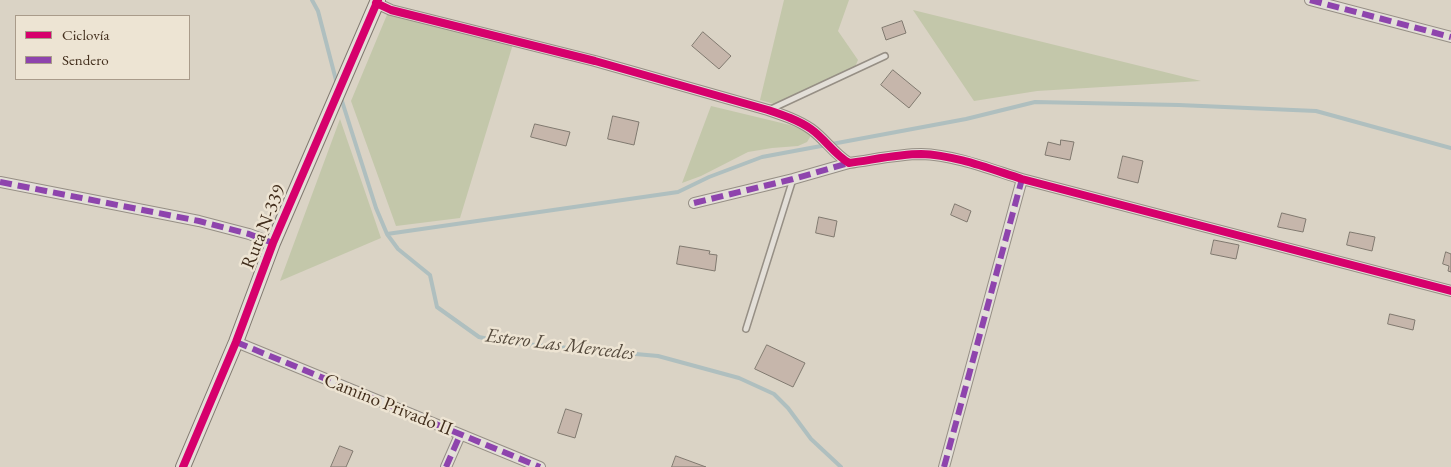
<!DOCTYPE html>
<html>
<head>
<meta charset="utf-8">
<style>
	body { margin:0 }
	#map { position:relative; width:1451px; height:467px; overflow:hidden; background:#dad3c5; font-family:"EB Garamond",serif }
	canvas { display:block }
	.legend { position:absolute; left:15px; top:15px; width:175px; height:65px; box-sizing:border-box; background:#ede4d3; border:1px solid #a99b8a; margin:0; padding:6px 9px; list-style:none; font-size:15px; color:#422e1c }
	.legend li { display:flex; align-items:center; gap:10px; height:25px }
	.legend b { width:25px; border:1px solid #a99b8a }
</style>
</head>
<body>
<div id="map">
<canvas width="1451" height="467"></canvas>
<ul class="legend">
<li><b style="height:6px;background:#d6006c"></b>Ciclovía</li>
<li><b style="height:6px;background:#8e44ad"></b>Sendero</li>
</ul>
</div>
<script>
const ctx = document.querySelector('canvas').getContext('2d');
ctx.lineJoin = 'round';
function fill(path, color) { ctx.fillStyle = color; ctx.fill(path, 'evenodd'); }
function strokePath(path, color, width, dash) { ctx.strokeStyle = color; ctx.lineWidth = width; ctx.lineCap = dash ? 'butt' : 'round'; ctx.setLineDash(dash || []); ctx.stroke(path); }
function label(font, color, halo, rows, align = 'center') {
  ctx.font = font + ' "EB Garamond",serif'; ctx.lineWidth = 5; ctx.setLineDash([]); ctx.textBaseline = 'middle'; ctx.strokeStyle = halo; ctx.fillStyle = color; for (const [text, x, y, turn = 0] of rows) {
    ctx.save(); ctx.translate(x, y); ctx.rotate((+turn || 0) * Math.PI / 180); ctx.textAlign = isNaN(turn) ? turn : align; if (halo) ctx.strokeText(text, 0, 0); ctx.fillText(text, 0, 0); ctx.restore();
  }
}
fill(new Path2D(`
	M784,0H849L838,31L858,60L852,74L781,106L760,100Z
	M389,10L513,44L460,218L396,226L351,101Z
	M913,10L1201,81L1037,91L974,101Z
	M711,106L790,125L812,134L807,142L798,146L772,148L748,152L701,176L682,183Z
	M340,119L381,238L280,281Z`), '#c3c7aa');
strokePath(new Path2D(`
	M312,0L318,11L337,84
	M341,98L376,208L387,234L398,249L430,275L437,307L479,337L502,342L658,356L739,378L774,394L788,408L811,439L841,467
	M387,234L678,192L709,177L762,157L966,119L1035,102L1179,105L1316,111L1451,148`), '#afbfbf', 4);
const building = new Path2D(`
	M902,21L906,33L886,40L882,28Z
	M703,32L731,56L719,69L692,46Z
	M893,70L921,93L909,108L881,85Z
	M613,116L639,122L634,145L608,139Z
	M535,124L570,132L566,146L531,137Z
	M1061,140L1074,142L1070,160L1045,155L1048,142L1060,145Z
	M1123,156L1143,161L1138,183L1118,178Z
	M955,204L971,211L967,222L951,215Z
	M1282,213L1306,219L1303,232L1278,227Z
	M819,217L837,221L834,237L816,233Z
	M1350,232L1375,237L1372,251L1347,245Z
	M1214,240L1239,245L1236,259L1211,254Z
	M680,246L710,251L709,254L717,255L715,271L677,264Z
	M1446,252L1451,254V272L1448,271L1449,266L1443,264Z
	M1390,314L1415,320L1413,330L1388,324Z
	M767,345L805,363L793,387L755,369Z
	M566,409L582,414L575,438L558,433Z
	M340,446L353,451L346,467H331Z
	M676,456L706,467H672Z`);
fill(building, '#c6b6ab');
strokePath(building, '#80796f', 1);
const lane = new Path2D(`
	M769,110L885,56
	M746,329L793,179`);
const street = new Path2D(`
	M1310,0L1451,37
	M376,3L391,10L595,61L768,110C783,115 798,120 811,129C825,139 834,154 849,163C872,160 898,154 921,154C955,155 990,169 1022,179L1451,291
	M0,182L199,221L249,234L273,243
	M694,203L793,179L849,163
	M236,342L540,467
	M446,467L460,435
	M944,467L1022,179`);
const secondary = new Path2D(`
	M183,467L236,342L273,243L378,0`);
strokePath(lane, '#968f85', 8);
strokePath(street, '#968f85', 12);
strokePath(secondary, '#80796f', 16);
strokePath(lane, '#e3dfd8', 5);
strokePath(street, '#e3dfd8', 10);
strokePath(secondary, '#e3dfd8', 14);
strokePath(new Path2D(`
	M1310,0L1451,37
	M0,182L199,221L249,234L273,243
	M694,203L793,179L849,163
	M236,342L540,467
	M446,467L460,435
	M944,467L1022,179`), '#8e44ad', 6, [12, 6]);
strokePath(new Path2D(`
	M376,3L391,10L595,61L768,110C783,115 798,120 811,129C825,139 834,154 849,163C872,160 898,154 921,154C955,155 990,169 1022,179L1451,291
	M183,467L236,342L273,243L378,0`), '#d6006c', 8);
label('19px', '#422e1c', '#ede4d3', [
	["Ruta N-339",264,227,-68],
	["Camino Privado II",388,405,22]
]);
label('italic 20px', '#54493c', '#ede4d3', [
	["Estero Las Mercedes",560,345,7]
]);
</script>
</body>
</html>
